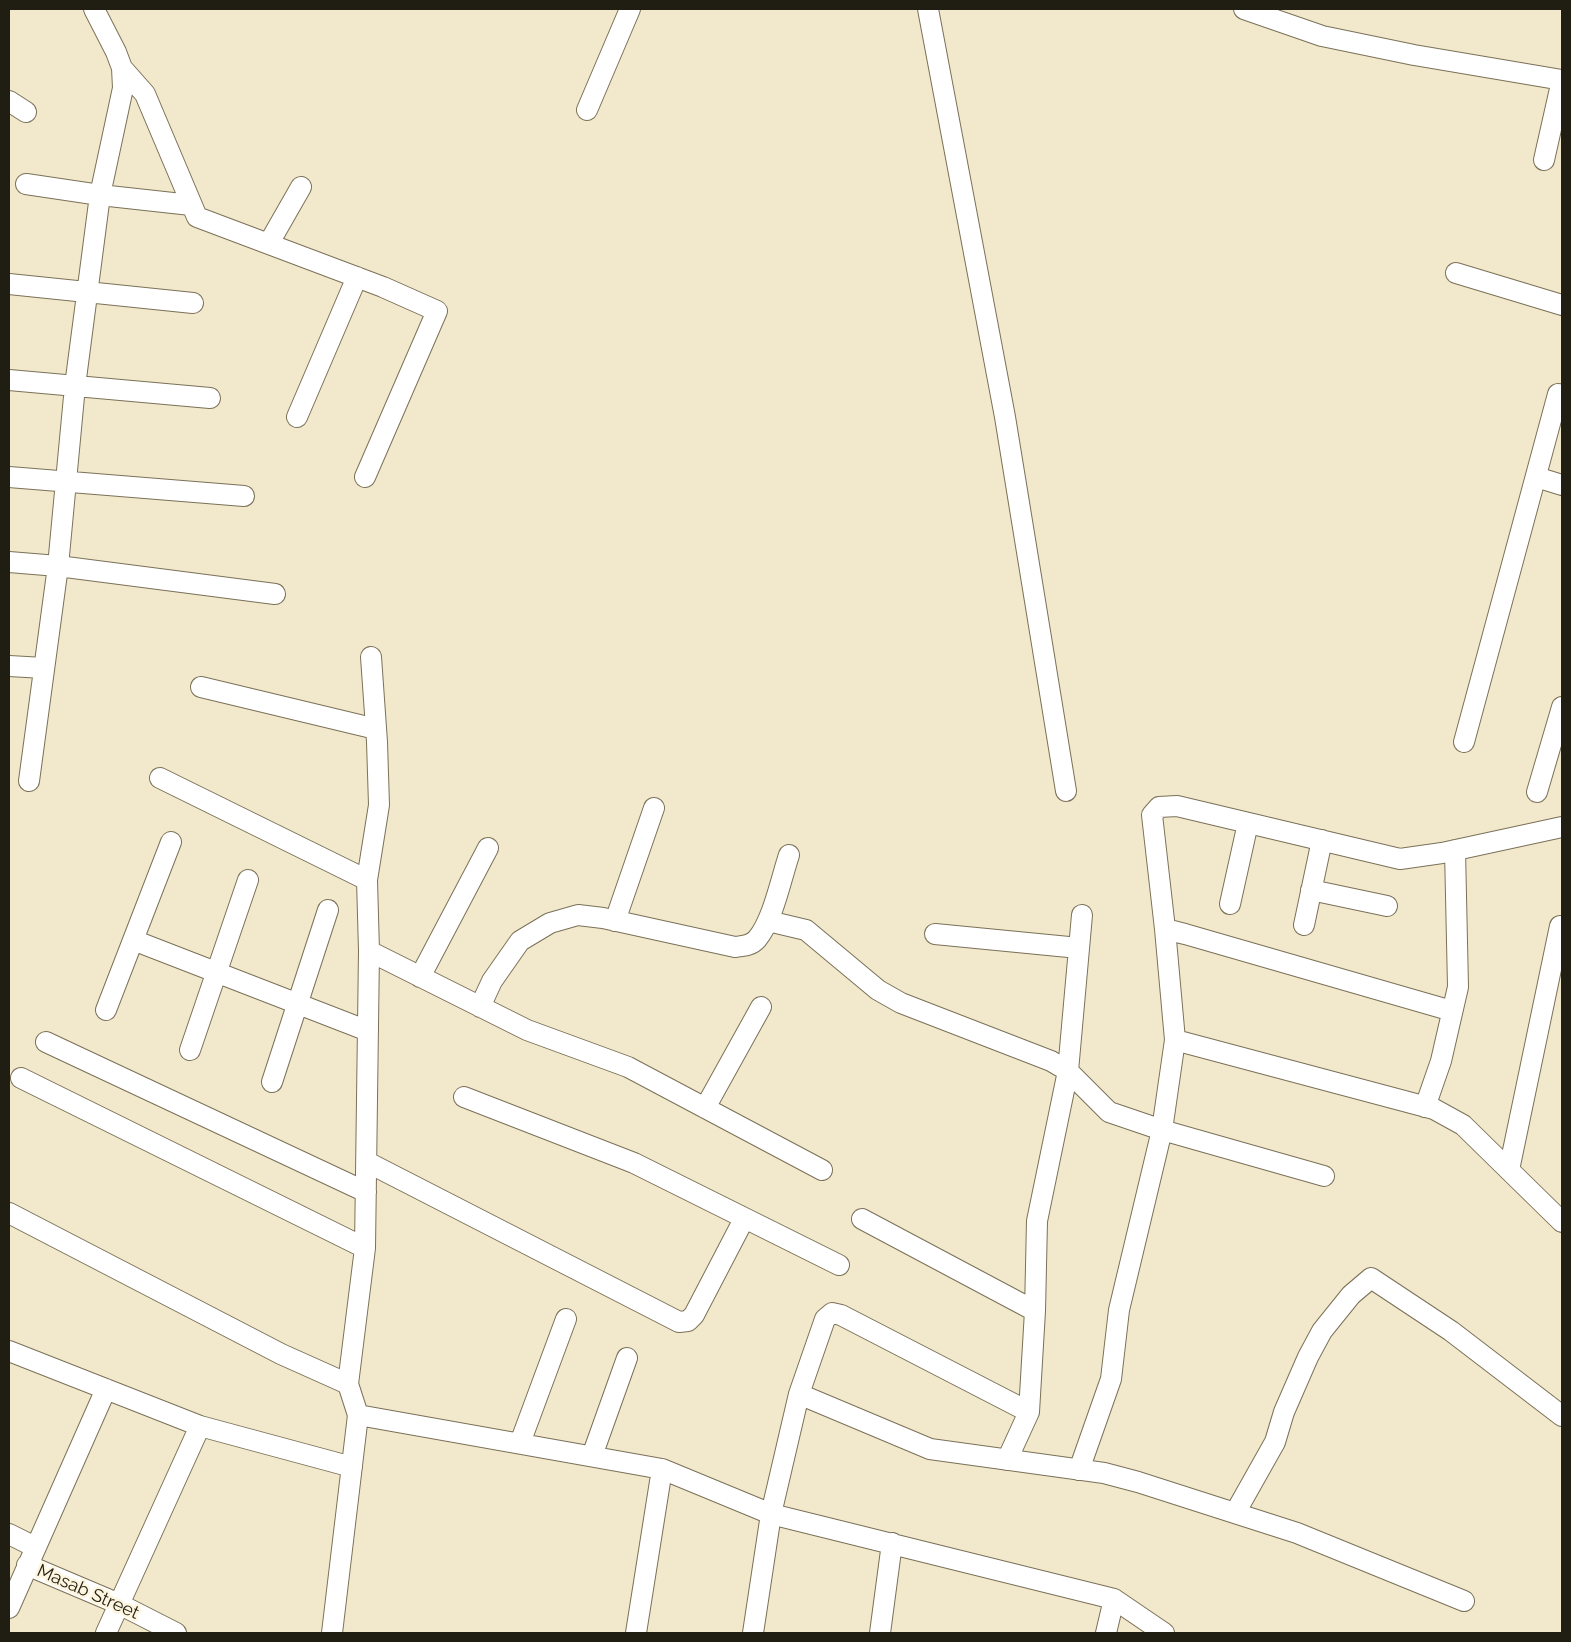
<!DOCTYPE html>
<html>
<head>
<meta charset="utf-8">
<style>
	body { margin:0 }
	#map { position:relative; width:1571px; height:1642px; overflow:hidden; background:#f2e8cc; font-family:Raleway,sans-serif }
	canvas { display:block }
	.frame { position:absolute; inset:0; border:10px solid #201d12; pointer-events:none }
</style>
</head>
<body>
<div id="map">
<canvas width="1571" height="1642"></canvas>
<div class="frame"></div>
</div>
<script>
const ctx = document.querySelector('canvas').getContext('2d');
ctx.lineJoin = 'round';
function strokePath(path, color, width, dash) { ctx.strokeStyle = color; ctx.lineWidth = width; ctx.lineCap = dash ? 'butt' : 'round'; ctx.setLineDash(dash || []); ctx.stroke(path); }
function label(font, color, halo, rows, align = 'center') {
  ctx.font = font + ' Raleway,sans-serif'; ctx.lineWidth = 5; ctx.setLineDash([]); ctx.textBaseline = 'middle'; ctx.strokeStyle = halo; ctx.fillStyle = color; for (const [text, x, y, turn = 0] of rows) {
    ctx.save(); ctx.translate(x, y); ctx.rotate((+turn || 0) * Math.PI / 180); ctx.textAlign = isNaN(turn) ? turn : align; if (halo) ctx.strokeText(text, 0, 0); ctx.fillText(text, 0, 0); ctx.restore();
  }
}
const minor = new Path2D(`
	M928,9L1005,417L1066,791
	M1244,9L1322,36L1414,55L1562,80
	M122,68L145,94L197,217L383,287L437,311L365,477
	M9,101L26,112
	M587,110L630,9
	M1544,160L1562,80
	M26,184L100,195L191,205
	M269,243L301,187
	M1456,273L1562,305
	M9,284L193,303
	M9,380L210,398
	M297,417L357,277
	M9,477L244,496
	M1536,477L1562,485
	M9,562L58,566L275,594
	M9,666L44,668
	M201,687L376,729
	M1464,742L1558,394L1562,395
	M160,778L367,880
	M29,781L58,566L75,386L100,195L123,88L122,68L116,52L94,9
	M1537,792L1562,707
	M1311,890L1387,906
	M1230,904L1248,823
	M615,921L654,808
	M768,921L806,930L878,990L901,1003L1051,1061L1068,1071L1109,1112L1162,1130L1324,1176
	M1304,925L1322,840
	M1165,929L1185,934L1452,1011
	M935,934L1079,948
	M133,940L368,1031
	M369,951L527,1030L628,1067L822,1170
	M420,977L488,848
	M480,1007L492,981L520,941L550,923L578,915L603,918L735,947C743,946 751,946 757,939C773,920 781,879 789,855
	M106,1010L171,842
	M1175,1040L1434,1109L1463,1125L1562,1222
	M46,1042L366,1192
	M190,1050L248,880
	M21,1078L365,1248
	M272,1082L328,910
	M464,1097L634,1163L839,1265
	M1425,1107L1441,1061L1458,987L1455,850
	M705,1108L761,1007
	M367,1162L679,1322L688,1321L694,1315L744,1219
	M1509,1170L1560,926
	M9,1213L281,1354L348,1384
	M862,1219L1035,1311
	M9,1351L200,1426L352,1467
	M799,1394L930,1449L1104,1473L1138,1482L1297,1533L1464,1601
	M358,1415L662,1469L771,1514L1114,1599L1164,1633
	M520,1443L566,1319
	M592,1456L627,1358
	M1007,1460L1029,1412L1035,1311L1037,1221L1068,1071L1082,915
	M1079,1470L1111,1379L1119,1310L1162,1130L1175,1040L1165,929L1152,815L1159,807L1177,806L1400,859L1442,853L1562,827
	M1235,1513L1275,1442L1284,1412L1308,1357L1322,1331L1351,1295L1371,1278L1451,1331L1562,1416
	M9,1534L35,1547
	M27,1565L119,1604L176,1633
	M9,1608L106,1389
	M106,1633L200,1426
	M332,1633L358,1415L348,1384L365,1248L369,951L367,880L379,805L377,742L371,657
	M636,1633L662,1469
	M753,1633L771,1514L799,1394L825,1319L832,1313L841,1315L1029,1412
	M880,1633L892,1543
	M1106,1633L1114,1599`);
strokePath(minor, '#7b7158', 22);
strokePath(minor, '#fff', 20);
label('18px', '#201d12', '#fef5df', [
	["Masab Street",88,1592,24]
]);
</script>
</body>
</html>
